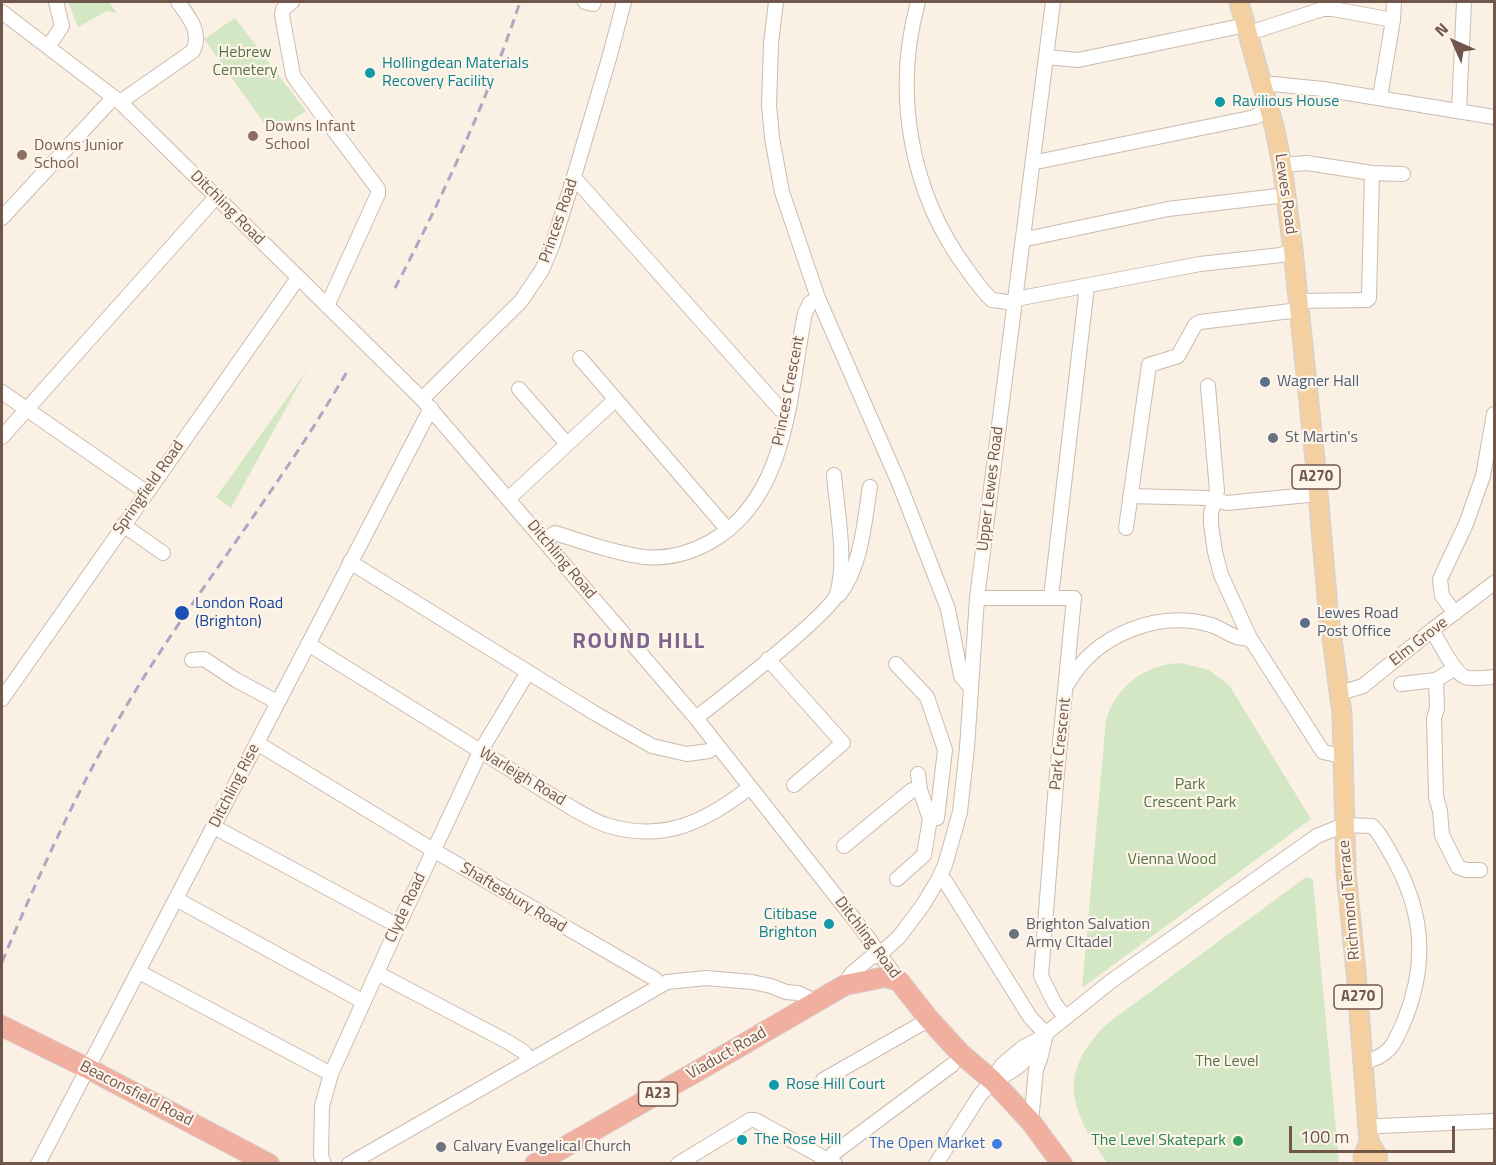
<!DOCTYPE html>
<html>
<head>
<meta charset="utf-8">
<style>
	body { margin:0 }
	#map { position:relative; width:1496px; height:1165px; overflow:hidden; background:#faf0e4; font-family:"Titillium Web",sans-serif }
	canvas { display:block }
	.frame { position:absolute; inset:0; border:3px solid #71564c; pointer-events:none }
	.north { position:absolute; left:1424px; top:12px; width:60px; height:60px; -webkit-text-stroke:4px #fdf4ea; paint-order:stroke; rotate:315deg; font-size:16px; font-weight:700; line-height:24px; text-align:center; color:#71564c }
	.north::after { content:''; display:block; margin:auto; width:21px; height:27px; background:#71564c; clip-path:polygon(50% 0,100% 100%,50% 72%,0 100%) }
	.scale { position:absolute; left:1289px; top:1126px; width:166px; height:27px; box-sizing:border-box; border:3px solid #71564c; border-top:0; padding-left:8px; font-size:18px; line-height:21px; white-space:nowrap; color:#71564c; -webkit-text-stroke:4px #fdf4ea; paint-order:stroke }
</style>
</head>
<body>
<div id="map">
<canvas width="1496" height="1165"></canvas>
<div class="frame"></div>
<div class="north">N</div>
<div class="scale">100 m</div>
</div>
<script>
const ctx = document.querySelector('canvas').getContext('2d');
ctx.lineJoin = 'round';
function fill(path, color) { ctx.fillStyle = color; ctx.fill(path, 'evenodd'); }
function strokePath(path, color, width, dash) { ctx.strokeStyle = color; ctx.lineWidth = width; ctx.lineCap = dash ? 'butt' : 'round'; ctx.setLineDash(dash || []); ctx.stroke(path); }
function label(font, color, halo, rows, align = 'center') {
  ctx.font = font + ' "Titillium Web",sans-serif'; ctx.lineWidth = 4.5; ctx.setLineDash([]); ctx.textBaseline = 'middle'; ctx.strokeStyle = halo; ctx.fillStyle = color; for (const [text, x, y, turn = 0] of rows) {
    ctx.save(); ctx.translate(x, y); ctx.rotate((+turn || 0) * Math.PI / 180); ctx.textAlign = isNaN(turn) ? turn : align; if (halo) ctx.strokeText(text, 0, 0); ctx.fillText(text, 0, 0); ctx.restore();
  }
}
fill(new Path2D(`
	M68,2H109L117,13L107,11L78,27Z
	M235,18L306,111L272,134L204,39Z
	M307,370L231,508L216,497Z
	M1180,663L1209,670L1229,685L1311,819L1082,988L1106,720C1116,687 1145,664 1180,663Z
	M1306,877L1313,879V881L1339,1163H1107C1071,1110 1055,1074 1108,1023Z`), '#d4e7c4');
const minor = new Path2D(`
	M292,2L283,9L282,15L293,75L296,80L378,189V194L327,306
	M585,2L593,4L594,2
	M776,2L771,43L769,105L772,138L782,192L818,298L899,483L948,609L961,676L970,687
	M918,2C893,92 910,192 966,268C974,279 982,291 992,300L1015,303
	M2,12L120,102L422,399L696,718L861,928L899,981
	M1249,33L1323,9H1333L1393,20
	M49,46L62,26L56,2
	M1047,57L1078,60L1246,25
	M1264,86L1273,84L1323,89L1494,117
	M1380,97L1393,20L1394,2
	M120,102L193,51C202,32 189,17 178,2
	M1459,110L1464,2
	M1033,161H1041L1255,117L1269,108
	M1282,165L1307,163L1372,173L1369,298L1367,300L1298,301
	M1372,173L1403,174
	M573,180L578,182L780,409L787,410
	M2,218L114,97
	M1024,238H1031L1168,209L1286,195
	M1015,297L1021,298L1200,264L1281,255L1293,250
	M580,358L728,530
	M1208,386L1217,491L1211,513V524L1215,552L1221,575L1250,638L1323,752L1342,756
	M519,389L567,444
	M2,392L146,492
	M422,399L521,301L542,270L552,246L573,180L610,55L624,2
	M2,437L216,197
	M1130,496L1207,498L1227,503L1318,494
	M508,499L615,400
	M123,525L163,553
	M1126,528L1149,365L1178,356L1195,325L1200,322L1299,310
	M544,540L555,533C584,542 614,553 644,557C667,559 689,554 710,542C789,498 789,392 805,313L810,303L818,298
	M350,562L596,714L652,746L687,754L709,751L716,745
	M839,595C862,566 864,522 870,487
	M1051,597L1087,286
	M977,598H1074L1056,784L1041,976L1055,1004L1065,1017
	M1455,613L1442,596L1440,579L1466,524L1483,476L1494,414
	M1432,630C1439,641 1453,672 1465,677C1473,680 1486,677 1494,677
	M308,644L572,808C583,814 594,821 606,825C663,843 705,822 749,788
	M768,659L843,743L794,785
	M192,660L204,659L236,680L277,702
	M896,664L927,697L945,750L937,818L930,819
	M1436,680L1437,709L1434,718L1436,797L1440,811L1442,835L1458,867L1466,870H1480
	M1068,683C1096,634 1158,610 1211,625C1224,629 1236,641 1250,638
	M1401,684L1436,680L1455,668
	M1340,693L1363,686L1432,630L1494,583
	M2,699L298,278
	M696,718C719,700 830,614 837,594C847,560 837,511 834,475
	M257,743L433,850L655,979L659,985
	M918,774L920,790
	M214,827L398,926
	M844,846L912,790H920L930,819L924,855L897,879
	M939,878L945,881L1030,1017L1046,1034
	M176,899L364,1002
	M139,972L331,1074
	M377,973L508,1042L524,1052L529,1061
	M845,985L851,974L870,958L880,954L899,937L923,905L939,878L945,865L960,812L967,748L977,598L1053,2
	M823,1080L921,1024L928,1018
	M993,1081C1017,1070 1027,1062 1039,1039
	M1031,1122L1036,1069L1040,1059L1046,1034
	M1368,1128L1380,1126L1494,1121
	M830,1160L834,1153L952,1065
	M38,1164L431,408
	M324,1164L321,1156L322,1106L331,1074L398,926L480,752L528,672
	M349,1164L667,982L706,978L752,982L771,986L786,992L798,993L817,1002
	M678,1164L750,1120H755L835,1164
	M936,1164L980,1095L993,1081L1002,1065L1022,1048L1039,1039L1110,982L1317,836L1344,825L1372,826C1381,834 1386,846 1392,856C1423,910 1428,961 1405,1019C1395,1043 1390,1057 1363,1062`);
const major = new Path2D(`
	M1239,2L1275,130L1282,165L1293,250L1316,470L1328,608L1342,714L1346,872L1356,972L1368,1128L1369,1142L1377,1155L1378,1164
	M1364,1164L1363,1157L1369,1142`);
const highway = new Path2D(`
	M2,1026L87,1068L269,1164
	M535,1164L713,1062L845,985L885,977L899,981L928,1018L961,1054L993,1081L1031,1122L1062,1164`);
strokePath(minor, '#cdbaae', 16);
strokePath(major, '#d7d0cd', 21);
strokePath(highway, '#d7d0cd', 22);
strokePath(minor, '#fff', 14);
strokePath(major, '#f4d0a1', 18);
strokePath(highway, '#f0af9f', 20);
strokePath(new Path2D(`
	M395,288C443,196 487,101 520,2
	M2,962C42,867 85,773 139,685C185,611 237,542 285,470C307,438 328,404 348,370`), '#b2a4c3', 3, [9, 6]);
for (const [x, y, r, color] of [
	[370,73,6,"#0f9aa8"],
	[1220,102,6,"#0f9aa8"],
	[253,136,6,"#8d6e63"],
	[22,155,6,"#8d6e63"],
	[1265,382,6,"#5c6f8a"],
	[1273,438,6,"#6b7280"],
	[182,613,8,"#1a4fb4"],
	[1305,623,6,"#5c6f8a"],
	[829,924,6,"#0f9aa8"],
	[1014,934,6,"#6b7280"],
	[774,1085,6,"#0f9aa8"],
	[742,1140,6,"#0f9aa8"],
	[1238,1141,6,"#2e9e5b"],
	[997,1144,6,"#3f7fe0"],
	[441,1147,6,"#6b7280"]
]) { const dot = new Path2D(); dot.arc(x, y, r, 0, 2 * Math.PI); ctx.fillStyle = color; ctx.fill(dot); strokePath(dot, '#fdf4ea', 2); }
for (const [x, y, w] of [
	[1316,477,48],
	[1358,997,48],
	[658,1094,39]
]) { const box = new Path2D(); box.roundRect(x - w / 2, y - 12, w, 24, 4.5); ctx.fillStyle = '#fdf4ea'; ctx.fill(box); strokePath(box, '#71564c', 1.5); }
label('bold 15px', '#71564c', null, [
	["A270",1316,477],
	["A270",1358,997],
	["A23",658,1094]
]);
label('16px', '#567644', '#fdf4ea', [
	["Hebrew",245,53],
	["Cemetery",245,71],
	["Park",1190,785],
	["Crescent Park",1190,803],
	["Vienna Wood",1172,860],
	["The Level",1227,1062]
]);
label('16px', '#0d838f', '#fdf4ea', [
	["Hollingdean Materials",382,64],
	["Recovery Facility",382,82],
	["Ravilious House",1232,102],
	["Citibase",817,915,"right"],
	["Brighton",817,933,"right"],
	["Rose Hill Court",786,1085],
	["The Rose Hill",754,1140]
], 'left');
label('16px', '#785e54', '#fdf4ea', [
	["Downs Infant",265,127],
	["School",265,145],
	["Downs Junior",34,146],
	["School",34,164]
], 'left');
label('16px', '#71564c', '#fdf4ea', [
	["Lewes Road",1285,194,82],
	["Ditchling Road",227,208,45],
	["Princes Road",559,221,-71],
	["Princes Crescent",789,391,-79],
	["Springfield Road",149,488,-55],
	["Upper Lewes Road",991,489,-83],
	["Ditchling Road",561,560,50],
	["Elm Grove",1419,642,-38],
	["Park Crescent",1061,744,-84],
	["Warleigh Road",522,777,31],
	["Ditchling Rise",235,786,-63],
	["Shaftesbury Road",513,898,31],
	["Richmond Terrace",1350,900,-95],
	["Clyde Road",406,908,-65],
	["Ditchling Road",867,938,53],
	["Viaduct Road",727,1054,-30],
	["Beaconsfield Road",136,1094,27]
]);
label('16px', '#4e5e75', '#fdf4ea', [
	["Wagner Hall",1277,382],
	["Lewes Road",1317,614],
	["Post Office",1317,632]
], 'left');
label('16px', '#5b616d', '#fdf4ea', [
	["St Martin's",1285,438],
	["Brighton Salvation",1026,925],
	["Army CItadel",1026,943],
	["Calvary Evangelical Church",453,1147]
], 'left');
label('16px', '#164399', '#fdf4ea', [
	["London Road",195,604],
	["(Brighton)",195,622]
], 'left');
label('16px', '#27864d', '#fdf4ea', [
	["The Level Skatepark",1226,1141]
], 'right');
label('16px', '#366cbe', '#fdf4ea', [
	["The Open Market",985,1144]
], 'right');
ctx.letterSpacing = '1.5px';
label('bold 22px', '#7c648d', '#fdf4ea', [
	["ROUND HILL",639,643]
]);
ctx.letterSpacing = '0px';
</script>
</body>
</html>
